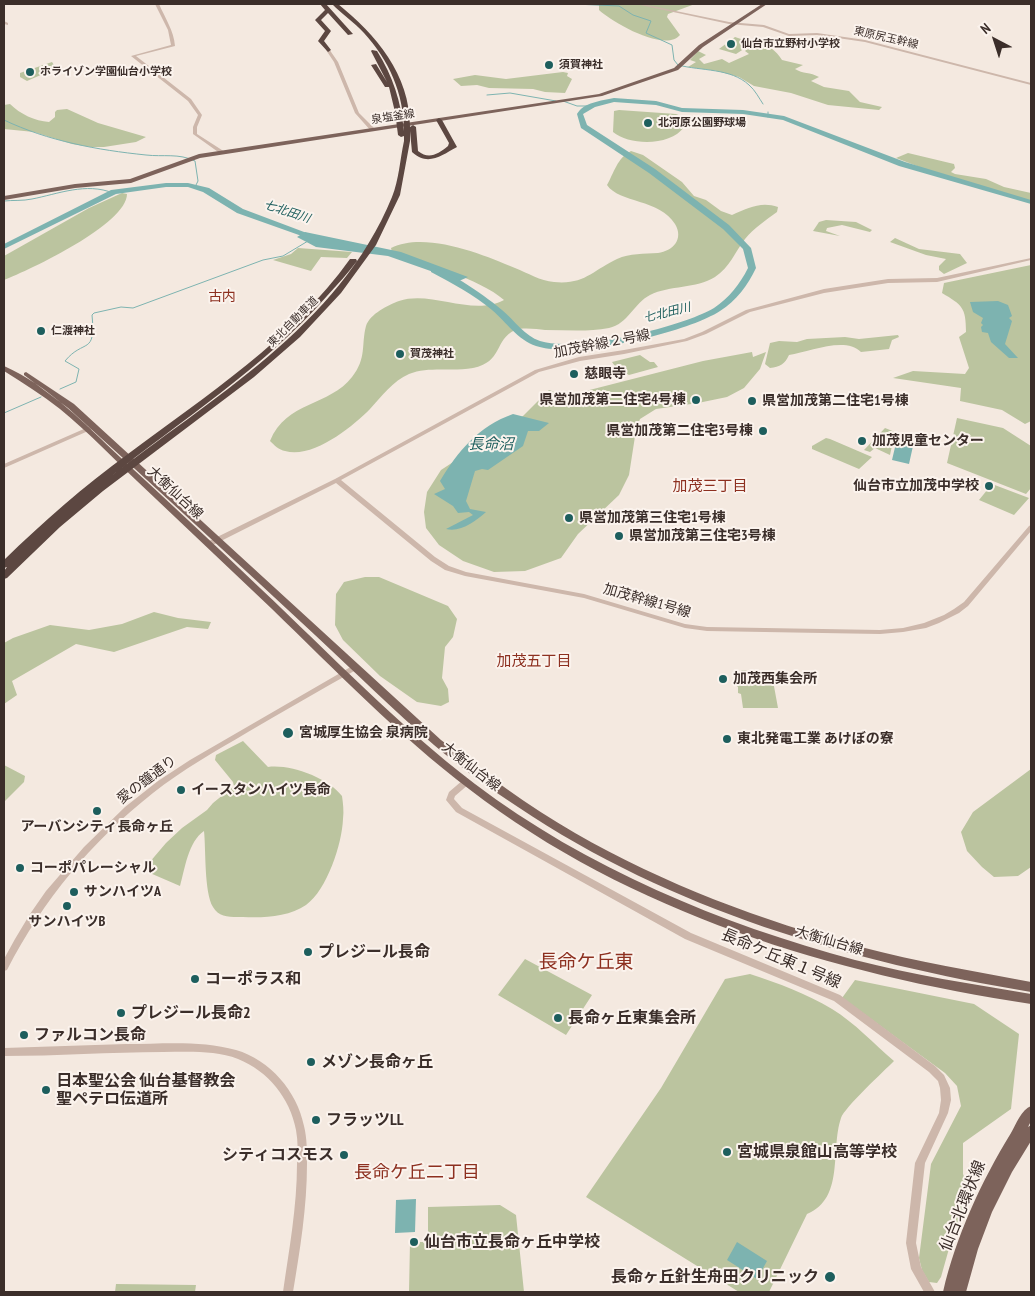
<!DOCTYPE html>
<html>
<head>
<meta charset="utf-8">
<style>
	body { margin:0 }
	#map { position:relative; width:1035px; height:1296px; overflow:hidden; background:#f4e9e0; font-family:"PT Sans Narrow",sans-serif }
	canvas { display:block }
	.frame { position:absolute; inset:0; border:5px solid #3b2e2a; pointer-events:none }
	.north { position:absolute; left:970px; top:15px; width:50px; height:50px; -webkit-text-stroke:4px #fbf3ed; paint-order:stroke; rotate:320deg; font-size:14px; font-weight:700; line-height:20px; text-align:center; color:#3b2e2a }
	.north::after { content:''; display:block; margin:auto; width:18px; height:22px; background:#3b2e2a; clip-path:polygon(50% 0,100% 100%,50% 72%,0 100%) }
</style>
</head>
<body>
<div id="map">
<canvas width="1035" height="1296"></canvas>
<div class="frame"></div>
<div class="north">N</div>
</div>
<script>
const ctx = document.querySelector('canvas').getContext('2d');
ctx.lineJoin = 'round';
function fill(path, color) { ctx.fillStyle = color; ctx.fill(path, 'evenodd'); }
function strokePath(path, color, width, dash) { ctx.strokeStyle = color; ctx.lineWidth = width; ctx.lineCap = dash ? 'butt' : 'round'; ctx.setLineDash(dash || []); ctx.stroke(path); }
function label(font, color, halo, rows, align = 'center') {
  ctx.font = font + ' "PT Sans Narrow","Noto Sans JP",sans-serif'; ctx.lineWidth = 4; ctx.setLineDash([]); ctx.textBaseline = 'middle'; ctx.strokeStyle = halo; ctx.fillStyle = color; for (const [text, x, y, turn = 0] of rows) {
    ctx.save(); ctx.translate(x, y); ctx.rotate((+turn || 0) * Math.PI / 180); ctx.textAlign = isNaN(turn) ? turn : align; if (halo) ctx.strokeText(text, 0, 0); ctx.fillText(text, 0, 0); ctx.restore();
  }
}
fill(new Path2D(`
	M599,4H695L668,14L667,17L680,35C665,53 612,22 599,10Z
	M735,37L753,43L736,54L719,49Z
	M756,42C767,44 776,50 782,60L803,65L795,69C803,74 810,72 819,77L811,81L824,87L849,91L860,102L882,107L879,110L828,105L791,93L754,86L739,77L717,71L688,67L696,62L690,60L698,51L706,55L699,59L704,64L722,59L729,63L749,54L745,51Z
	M52,62L54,65L59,67L27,81L20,77V73Z
	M563,72L568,73L567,76L572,79L565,93L545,92L533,89L489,88L477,85L461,86L453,79L475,75L506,79Z
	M10,104C20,114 35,121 49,122L55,117V112L57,110L67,109L98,123L146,137L136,142L104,147H91L72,144L34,132L4,129V105Z
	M619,110L676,114L681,116L684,127C671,146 630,146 613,132L614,111Z
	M631,151L643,155L682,182L694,196L706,200L721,211L732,215C748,208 761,201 778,207L777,212C766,220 754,228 745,239C735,252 730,267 715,277C696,289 670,285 650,295C634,303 628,324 609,328C588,332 567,330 545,330C537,329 523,327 515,330C494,340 503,362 473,368C452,372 429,366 409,374C393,381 382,396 370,409C352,427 313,459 285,451C279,450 274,445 270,441C286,401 330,406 352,377C367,358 361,345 366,326C370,314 388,305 399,301C432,290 472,317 504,300C479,278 424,264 392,252L391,248C425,231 482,254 515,268C528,273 540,281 554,282C585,285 593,270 617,259C630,253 644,254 658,253C673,251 684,239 675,224C660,199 619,203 607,185C614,173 617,158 631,151Z
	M908,153L954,164L955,168L951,172L955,174L986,179L1004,187L1031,193V201L943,176L896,158Z
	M122,193L127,194C127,224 30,270 4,280V256L89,208Z
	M826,220L856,222L872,230L870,232L842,225L827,228L826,231L840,236L813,231L819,222Z
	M895,238L919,249L960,254L967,263L944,274L939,270V266L946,259L926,255L890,242Z
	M298,248L352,252L347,258L321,257L311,271L273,260L291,254Z
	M1031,265V421L1025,424L1002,410L960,401L961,388L893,378L913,371L965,374L969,368L959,337L966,332C966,307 962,305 942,293L944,283Z
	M898,335L899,337L892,340L889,349L861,352C845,336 809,352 789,355C785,364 780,367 770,368L765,364L770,343L779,341L797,342L807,339L845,337L859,339Z
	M752,352L753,357L766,352L760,369L744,388L727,397L698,403L656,409L640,419L636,430L629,475L619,495L578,534L561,558L525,571L494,572L463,561L439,545L426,528L424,512L427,492L441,470L523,416L549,390L566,396L703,361Z
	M640,355L650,362H654L658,367L629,375L617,369L612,362Z
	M957,418L1003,428L1031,446V488L1026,494L947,463Z
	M885,428L895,432L890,455L875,448L870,452L864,450Z
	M826,438L830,439L872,457L859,469L812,449V446Z
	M992,484L1029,498L1014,515L979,500Z
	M365,577H379L448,606L457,619L453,637L445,647L442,678L448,689L449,702L441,706L417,702L380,676L343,640L335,625L336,594L344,582Z
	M154,612L178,618L211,622L208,629L187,627L114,652L76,644L12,681L17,695L4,704V643L13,638L50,625L89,630L122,624Z
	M742,670H771L778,708H743L741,694L738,693V687L735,684L736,674Z
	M243,741L268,767C291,764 328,778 342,796C343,803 344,811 343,819C342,844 327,890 306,905C289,917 263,918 243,917C231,917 219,918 213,907C204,892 206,850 204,831C188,842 185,869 180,886L143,870L166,843L182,828L207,810L213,803L234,786L233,782L215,760L216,755Z
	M4,765L25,776L24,782L4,802Z
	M1031,769V867L1018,876L994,877L982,867L967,851L961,832L973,812Z
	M525,959L592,995L566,1035L498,995Z
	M750,974C778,983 807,994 832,1009C855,1023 874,1044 894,1061C884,1071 844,1108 841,1118C830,1151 845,1198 807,1214L769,1292H739L586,1197L661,1088L725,979Z
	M855,980L974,1004L1019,1034L1011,1109L963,1143V1174L970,1194L950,1245L941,1277L937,1283L929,1282L922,1270L919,1258L931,1164L961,1106L957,1086L945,1073L842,998Z
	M500,1205L516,1215L524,1292H409L410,1242H428V1207Z
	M116,1284L196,1285L195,1292H115Z`), '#bbc49f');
fill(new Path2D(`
	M305,232L401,252L468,277L459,281L388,256L316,247L297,237Z
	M998,301L1008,305L1012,316L1009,318L1012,321L1005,344L1018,358H1009L991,342L988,333L982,332L981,327L983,325L981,323L983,318L973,312L970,302Z
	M513,414L549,423L539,431H528L523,446L488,470L482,469L475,471L466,501L470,509L486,512C476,521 460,533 446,529L473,515L469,512L458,513L453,506L434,494L445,489L440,481C458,451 479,426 513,414Z
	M896,443L913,446L909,464L892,460Z
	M416,1199L415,1232L395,1233L396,1200Z
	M737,1242L767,1261L757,1279L727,1260Z`), '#7db3b0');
strokePath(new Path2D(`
	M574,4L619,6L633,15L651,21L646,33L672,45L674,60L678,65C701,71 731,68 749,85C755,90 759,98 763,104
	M487,95L510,93L556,101
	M563,101L577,106H592
	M768,112V117
	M4,120C48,141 97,150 146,155C163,157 179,153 195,161L198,181L195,187
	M4,201C13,200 23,201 32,199C58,194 86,182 113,193
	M60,389L76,382L79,369L65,361C84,338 96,356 92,315L94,313L121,307L133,308L263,260L283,256L308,241
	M4,413L41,397`), '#7db3b0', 1);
fill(new Path2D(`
	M614,98L656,101L682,108L743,110L784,116L905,162L1031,200V204L899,166L783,120L743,114L682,112L656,105L614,102L595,107L583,114L587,125L655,169L729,225L751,248L756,268C748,285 736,301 720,311C686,333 575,359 536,346C518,340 506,322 492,310C474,295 452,283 431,272V268C444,266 491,300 502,310C514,320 525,336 540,341C575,353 682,327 714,308C729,298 740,284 748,268L743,249L723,229L649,173L581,128L577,114C584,102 601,101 614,98Z
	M166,183H188L209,188L243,209L320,238L313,240L237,213L203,192L188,187H166L116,194L4,249V244L111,190Z`), '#7db3b0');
fill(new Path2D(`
	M155,4H159C165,18 174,31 175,46L136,56L191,99L202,115L197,127V134L225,152V154H221L193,134V127L198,115L188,101L131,56L171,45L168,30Z
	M636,4H642L729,22L764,25L789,34L817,33L865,40L1031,83V85L865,42L817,35L789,36L763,27L729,24Z
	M4,21L8,23V25L4,24Z
	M327,49H329L338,62L359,113L375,129V131H371L355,113L334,62L326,50Z
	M1031,258V260L937,282L888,283L824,293L750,312L706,334L687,341L624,354L580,361L539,372L341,480L435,557L449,566L466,572L584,594L685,624L707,627L880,630L903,628L924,623L944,615L954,609L964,602L1029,526L1031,525V531L968,606L959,613L939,623L926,628L903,632L880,634L707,631L685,628L584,598L465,576L445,570L431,561L336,483L211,546H207L206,544L207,542L335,479L535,370L579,357L624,350L684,339L702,332L746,310L824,289L888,279L937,278Z
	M93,425L96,427L95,428L4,468V464Z
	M354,665L357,668L356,670C320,690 284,711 248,732C216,751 182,770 153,793C90,843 44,899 7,970L4,971V959L15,939L30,914L46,891L84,847L125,807L158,781L190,760Z
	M466,779L469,780L470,782L469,784L455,796L454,799L462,808L691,933L840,995L935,1066L944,1075L950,1088L951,1100L948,1113L925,1163L916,1243L921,1267L935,1292H924L911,1269L906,1243L915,1163L939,1113L941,1100L940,1088L938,1081L929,1072L834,1001L685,939L456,812L446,800L449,792L463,780Z
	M126,1044C162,1044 201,1040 236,1050C270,1060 297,1091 304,1126C307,1138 307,1151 307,1164C307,1207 300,1250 293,1292H283C289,1250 297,1207 297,1164C298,1153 298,1141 296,1130C290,1098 268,1071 238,1059C215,1050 188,1052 163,1052C110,1052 57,1056 4,1056V1048Z`), '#cdb7ab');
fill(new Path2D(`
	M762,4H767L703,47L678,70L602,96L200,158L131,183L75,188L4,200V196L75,184L130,179L199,154L599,94L674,68L699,45Z
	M4,366C49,386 85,424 120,457C167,500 214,544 260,588C331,655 398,725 475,784C586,868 721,924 855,960C913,975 972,984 1031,994V1004C833,974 630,913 469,789C398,735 336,671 272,609C227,566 182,524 137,481C112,457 87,431 60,409C42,395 23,383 4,371Z
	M26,372L74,404L441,740C484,773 528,806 575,833C664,884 762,921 861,947C917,962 974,971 1031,982V992C851,962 671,910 518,807C489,788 460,767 434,745C393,710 355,672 315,635C233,559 151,483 68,408L24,375V373Z
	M1031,1106V1121L1028,1127L1031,1125V1141L1012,1172L992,1212L978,1249L966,1292H943C956,1236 981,1182 1011,1133C1016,1124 1022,1109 1031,1106Z`), '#7d635b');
fill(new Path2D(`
	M320,4H326L353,34L348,35L328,13L321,20L331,31L324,41L331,50L328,52L318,41L325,31L315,20L325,10Z
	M332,4H338C376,35 410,74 410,127L413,125L416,127L418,151C429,160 438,154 448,146L449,143L436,120L439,118L442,120L457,147C442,155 428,167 412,152L410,131V141L400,195L376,245L341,293L300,337L254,377L103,491L60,527L7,578L4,579V571L7,567L4,568V560C43,522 84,486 128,454C207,395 292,340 350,259H356L357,261C348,273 337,285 327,296C263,369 181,420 105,481C210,398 339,327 392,197C399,180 400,159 404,141V136L401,137L398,135L395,112L389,87H385L371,65L376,64L387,82L371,51L372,50L377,51C393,76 401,102 404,131C404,94 389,60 364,33C354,22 342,14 332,4Z`), '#5c4741');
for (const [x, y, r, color] of [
	[731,44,5,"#1d5e5d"],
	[549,65,5,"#1d5e5d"],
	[30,72,5,"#1d5e5d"],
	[648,123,5,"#1d5e5d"],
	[41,331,5,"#1d5e5d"],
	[400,354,5,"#1d5e5d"],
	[574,374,5,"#1d5e5d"],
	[696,400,5,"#1d5e5d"],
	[752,401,5,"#1d5e5d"],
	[763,431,5,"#1d5e5d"],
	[862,441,5,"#1d5e5d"],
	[989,486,5,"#1d5e5d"],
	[569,518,5,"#1d5e5d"],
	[619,536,5,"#1d5e5d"],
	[723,679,5,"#1d5e5d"],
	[288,733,6,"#1d5e5d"],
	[727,739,5,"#1d5e5d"],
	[181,790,5,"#1d5e5d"],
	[97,811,5,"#1d5e5d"],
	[20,868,5,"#1d5e5d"],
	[74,892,5,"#1d5e5d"],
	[67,906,5,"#1d5e5d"],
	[308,952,5,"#1d5e5d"],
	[195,979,5,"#1d5e5d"],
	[121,1013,5,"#1d5e5d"],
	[558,1018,5,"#1d5e5d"],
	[24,1035,5,"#1d5e5d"],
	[311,1062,5,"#1d5e5d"],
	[46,1090,5,"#1d5e5d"],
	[316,1120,5,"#1d5e5d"],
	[727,1152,5,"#1d5e5d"],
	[344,1155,5,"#1d5e5d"],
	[414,1242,5,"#1d5e5d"],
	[830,1277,6,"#1d5e5d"]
]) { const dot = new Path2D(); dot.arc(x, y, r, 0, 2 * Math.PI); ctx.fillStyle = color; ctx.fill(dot); strokePath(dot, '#fbf3ed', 2); }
label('11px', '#3b2e2a', '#fbf3ed', [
	["東原尻玉幹線",886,38,13],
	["泉塩釜線",393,117,-9],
	["東北自動車道",293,322,-45]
]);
label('bold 11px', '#3b2e2a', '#fbf3ed', [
	["仙台市立野村小学校",741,44],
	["須賀神社",559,65],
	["ホライゾン学園仙台小学校",40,72],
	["北河原公園野球場",658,123],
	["仁渡神社",51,331],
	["賀茂神社",410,354]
], 'left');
label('italic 12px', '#1d5e5d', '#fbf3ed', [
	["七北田川",287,212,18],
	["七北田川",667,313,-14]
]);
label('14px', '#8d3020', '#fbf3ed', [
	["古内",222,297]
]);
label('14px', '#3b2e2a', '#fbf3ed', [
	["加茂幹線２号線",602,344,-11],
	["大衡仙台線",175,493,43],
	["加茂幹線1号線",647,601,16],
	["大衡仙台線",471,767,38],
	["愛の鐘通り",147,780,-37],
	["大衡仙台線",829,941,16]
]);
label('bold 14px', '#3b2e2a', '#fbf3ed', [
	["慈眼寺",584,374],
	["県営加茂第二住宅4号棟",686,400,"right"],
	["県営加茂第二住宅1号棟",762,401],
	["県営加茂第二住宅3号棟",753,431,"right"],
	["加茂児童センター",872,441],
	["仙台市立加茂中学校",979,486,"right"],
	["県営加茂第三住宅1号棟",579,518],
	["県営加茂第三住宅3号棟",629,536],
	["加茂西集会所",733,679],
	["宮城厚生協会 泉病院",299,733],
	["東北発電工業 あけぼの寮",737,739],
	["イースタンハイツ長命",191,790],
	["アーバンシティ長命ヶ丘",97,827,"center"],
	["コーポパレーシャル",30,868],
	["サンハイツA",84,892],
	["サンハイツB",67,922,"center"]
], 'left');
label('italic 15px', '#1d5e5d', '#fbf3ed', [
	["長命沼",491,445]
]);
label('15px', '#8d3020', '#fbf3ed', [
	["加茂三丁目",710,487],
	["加茂五丁目",534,662]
]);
label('bold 16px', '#3b2e2a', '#fbf3ed', [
	["プレジール長命",318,952],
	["コーポラス和",205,979],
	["プレジール長命2",131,1013],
	["長命ヶ丘東集会所",568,1018],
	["ファルコン長命",34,1035],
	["メゾン長命ヶ丘",321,1062],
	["日本聖公会 仙台基督教会",56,1081],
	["聖ペテロ伝道所",56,1099],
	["フラッツLL",326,1120],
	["宮城県泉館山高等学校",737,1152],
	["シティコスモス",334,1155,"right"],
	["仙台市立長命ヶ丘中学校",424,1242],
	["長命ヶ丘針生舟田クリニック",819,1277,"right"]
], 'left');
label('16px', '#3b2e2a', '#fbf3ed', [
	["長命ケ丘東１号線",781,959,23],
	["仙台北環状線",963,1206,-68]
]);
label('18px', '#8d3020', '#fbf3ed', [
	["長命ケ丘二丁目",417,1173]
]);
label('19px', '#8d3020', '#fbf3ed', [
	["長命ケ丘東",586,963]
]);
</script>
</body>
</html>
